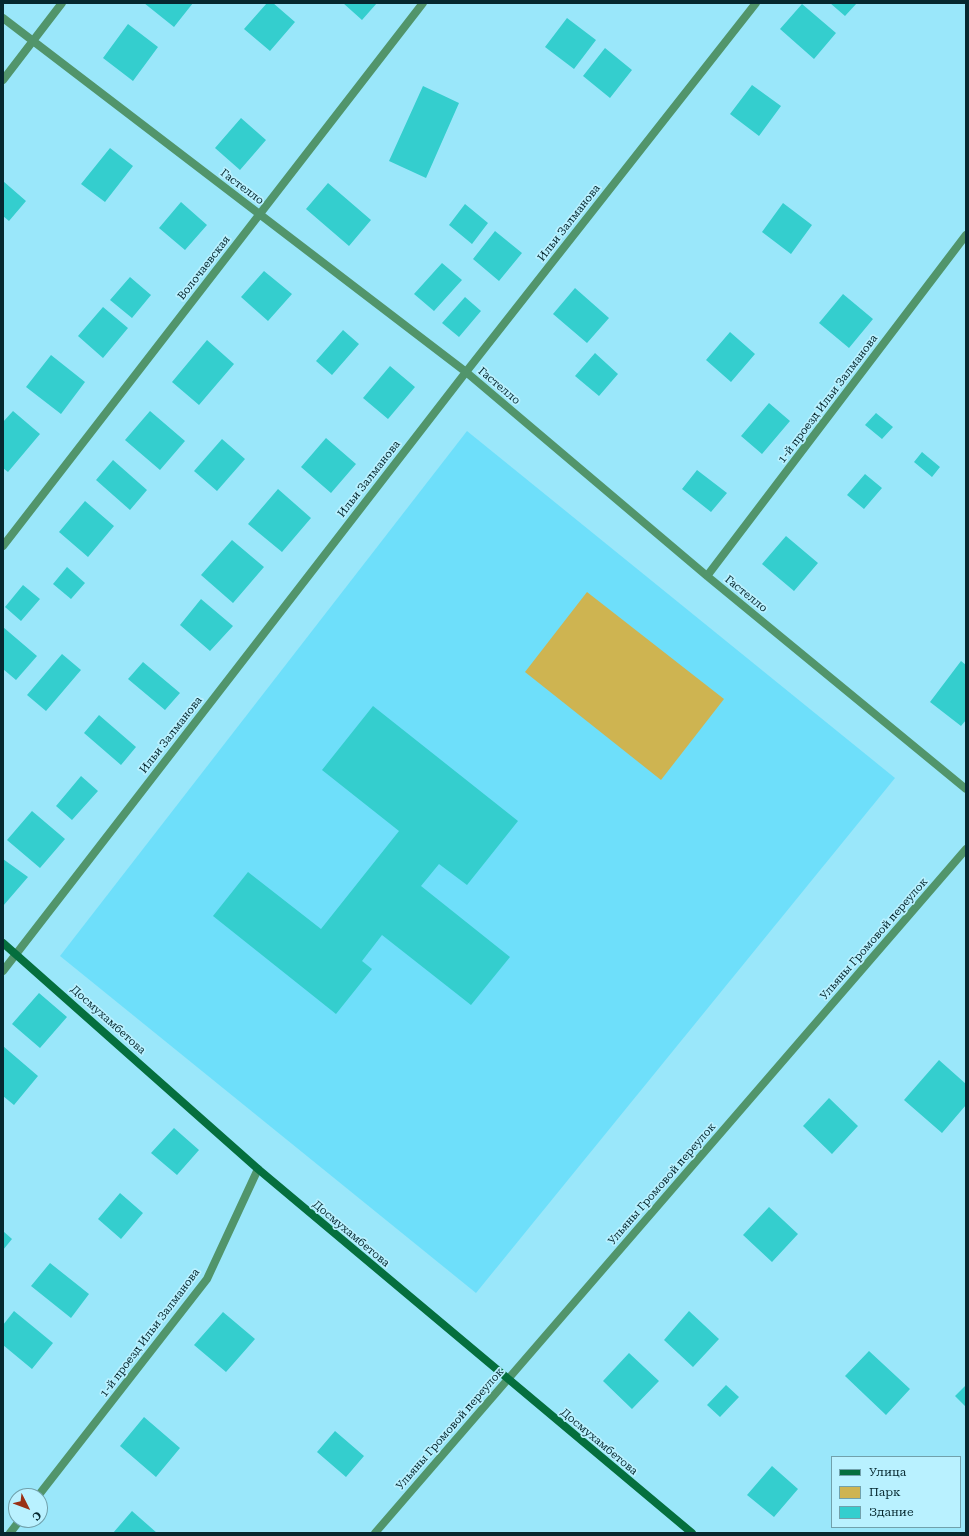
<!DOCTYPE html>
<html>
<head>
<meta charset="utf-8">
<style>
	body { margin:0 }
	#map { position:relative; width:969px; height:1536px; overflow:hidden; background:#9ae7fa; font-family:"Roboto Serif",serif }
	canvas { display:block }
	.frame { position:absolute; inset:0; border:4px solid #06282f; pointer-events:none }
	.legend { position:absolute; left:831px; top:1456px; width:130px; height:72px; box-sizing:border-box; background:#b9f1ff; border:1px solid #71a1ac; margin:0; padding:5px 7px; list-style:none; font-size:12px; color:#06282f }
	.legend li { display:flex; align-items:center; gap:8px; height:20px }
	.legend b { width:20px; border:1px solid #71a1ac }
	.north { position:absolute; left:8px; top:1488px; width:40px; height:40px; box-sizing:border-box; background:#b9f1ff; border:1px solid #71a1ac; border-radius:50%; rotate:132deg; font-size:11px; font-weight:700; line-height:16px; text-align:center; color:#06282f }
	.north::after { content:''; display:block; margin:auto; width:14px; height:18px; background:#993116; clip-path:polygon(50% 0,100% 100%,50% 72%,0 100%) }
</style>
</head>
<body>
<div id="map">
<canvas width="969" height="1536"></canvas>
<div class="frame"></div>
<ul class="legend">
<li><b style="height:5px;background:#056f3e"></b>Улица</li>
<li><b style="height:11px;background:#ceb451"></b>Парк</li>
<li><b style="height:11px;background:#34cece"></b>Здание</li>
</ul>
<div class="north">С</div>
</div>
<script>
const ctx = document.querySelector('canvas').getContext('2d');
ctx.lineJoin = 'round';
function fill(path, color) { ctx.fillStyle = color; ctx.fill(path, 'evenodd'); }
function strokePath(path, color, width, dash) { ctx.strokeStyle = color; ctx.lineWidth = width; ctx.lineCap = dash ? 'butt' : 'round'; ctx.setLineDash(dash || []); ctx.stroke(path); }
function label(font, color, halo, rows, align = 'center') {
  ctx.font = font + ' "Roboto Serif",serif'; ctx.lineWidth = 3.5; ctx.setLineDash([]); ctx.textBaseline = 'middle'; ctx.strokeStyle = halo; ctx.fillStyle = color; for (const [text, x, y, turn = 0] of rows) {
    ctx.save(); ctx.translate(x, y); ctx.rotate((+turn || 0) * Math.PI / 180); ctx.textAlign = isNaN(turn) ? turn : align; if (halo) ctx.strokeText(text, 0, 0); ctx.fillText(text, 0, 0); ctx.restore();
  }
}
fill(new Path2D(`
	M467,431L895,778L476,1293L60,956Z`), '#6edffa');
fill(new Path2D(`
	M587,592L724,699L661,780L525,672Z`), '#ceb451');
fill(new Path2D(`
	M144,3H193L174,27Z
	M267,3H273L295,22L270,51L244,29Z
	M343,3H377L362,20Z
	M830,3H857L845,16Z
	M802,4L836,33L814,59L780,29Z
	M567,18L596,40L574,69L545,47Z
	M128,24L158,47L133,81L103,58Z
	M605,48L632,70L610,98L583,76Z
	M752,85L781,106L759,136L730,114Z
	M423,86L459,103L426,178L389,161Z
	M241,118L266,140L240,170L215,148Z
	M110,148L133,166L105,202L81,184Z
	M3,181L26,201L9,221L3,216Z
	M328,183L371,220L349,246L306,209Z
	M181,202L207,225L185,250L159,228Z
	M783,203L812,225L791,254L762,232Z
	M465,204L488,223L472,244L449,225Z
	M495,231L522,253L499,281L473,259Z
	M442,263L462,280L434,311L414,294Z
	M264,271L292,294L268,321L241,297Z
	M130,277L151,295L132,318L110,300Z
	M575,288L609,318L587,343L553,314Z
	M843,294L873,319L849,348L819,323Z
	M465,297L481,311L459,337L442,323Z
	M103,307L128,328L103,358L78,336Z
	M343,330L359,344L332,375L316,361Z
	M730,332L755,354L731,382L706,360Z
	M207,340L234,364L199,405L172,382Z
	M595,353L618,374L599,396L575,376Z
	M51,355L85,382L61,414L26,387Z
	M390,366L415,387L388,419L363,398Z
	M769,403L790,421L762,454L741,436Z
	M13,411L40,434L8,472L3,468V422Z
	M150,411L185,441L160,470L125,440Z
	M876,413L893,427L882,439L865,425Z
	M326,438L356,464L331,493L301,467Z
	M222,439L245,459L217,491L194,471Z
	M922,452L940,467L932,477L914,462Z
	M113,460L147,490L130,510L96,480Z
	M697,470L727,493L711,512L682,489Z
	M865,474L882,488L864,509L847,495Z
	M278,489L311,518L282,552L248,524Z
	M85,501L114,526L88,557L59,532Z
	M786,536L818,563L794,591L762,564Z
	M232,540L264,567L233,603L201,575Z
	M67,567L85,583L71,599L53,584Z
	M23,585L40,599L21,621L5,607Z
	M201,599L233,626L210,651L180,625Z
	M3,627L37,656L16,680L3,669Z
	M62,654L81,670L46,711L27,695Z
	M961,661L966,665V720L961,726L930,702Z
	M143,662L180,693L165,710L128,679Z
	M373,706L518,821L467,885L439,864L421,886L510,957L471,1005L382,935L362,961L372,969L336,1014L213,916L248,872L321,929L399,831L322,770Z
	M99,715L136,747L121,765L84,733Z
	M81,776L98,791L72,820L56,806Z
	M32,811L65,839L40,868L7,840Z
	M3,859L28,877L3,906Z
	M39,993L67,1017L40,1048L12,1024Z
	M3,1046L38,1076L14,1105L3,1096Z
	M939,1060L966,1084V1105L942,1133L904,1100Z
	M829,1098L858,1126L832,1154L803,1126Z
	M174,1128L199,1150L177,1175L151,1153Z
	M120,1193L143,1213L121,1239L98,1219Z
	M769,1207L798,1234L772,1262L743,1235Z
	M3,1231L12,1239L3,1250Z
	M50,1263L89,1294L71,1318L31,1286Z
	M14,1311L53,1343L32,1369L3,1345V1325Z
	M689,1311L719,1339L693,1367L664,1340Z
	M223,1312L255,1339L226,1372L194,1345Z
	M869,1351L910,1389L886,1415L845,1376Z
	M629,1353L659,1381L632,1409L603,1381Z
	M726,1385L739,1397L720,1417L707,1405Z
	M966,1385V1407L955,1396Z
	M144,1417L180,1448L156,1477L120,1446Z
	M335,1431L364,1456L346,1477L317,1452Z
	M772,1466L798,1489L774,1517L747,1495Z
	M132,1511L157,1533H113Z`), '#34cece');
strokePath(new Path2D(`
	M3,18L466,372L707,576L966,789
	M3,80L62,3
	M3,546L423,3
	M707,576L966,235
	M3,971L466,372L756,3
	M38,1496L207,1279L258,1169
	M10,1533L20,1520
	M375,1533L966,849`), '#51956b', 8);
strokePath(new Path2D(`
	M3,943L258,1169L692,1533`), '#056f3e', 8);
label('11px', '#06282f', '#b9f1ff', [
	["Гастелло",242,187,37],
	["Ильи Залманова",569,223,-52],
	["Волочаевская",204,268,-52],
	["Гастелло",499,386,40],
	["1-й проезд Ильи Залманова",828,399,-53],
	["Ильи Залманова",369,479,-52],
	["Гастелло",746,594,39],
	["Ильи Залманова",171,735,-52],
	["Ульяны Громовой переулок",874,939,-49],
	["Досмухамбетова",108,1020,42],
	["Ульяны Громовой переулок",662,1184,-49],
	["Досмухамбетова",351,1234,40],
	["1-й проезд Ильи Залманова",150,1333,-53],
	["Ульяны Громовой переулок",450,1429,-49],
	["Досмухамбетова",599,1442,40]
]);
</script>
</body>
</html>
